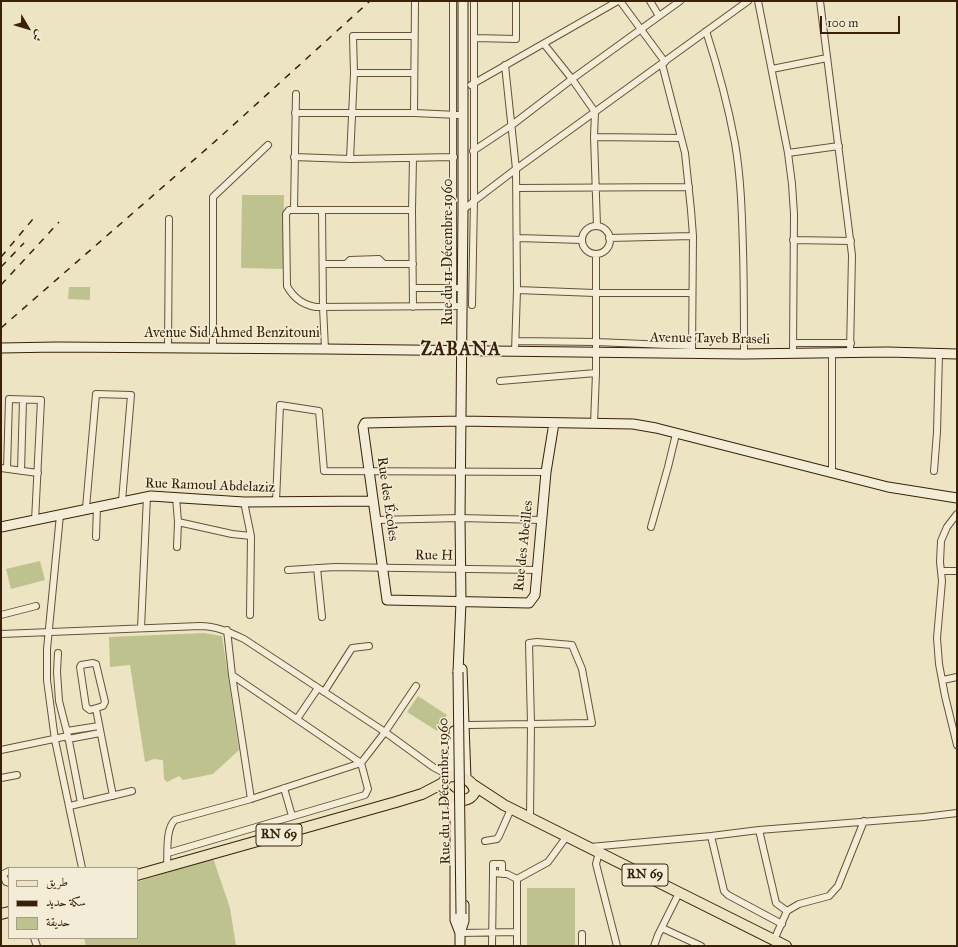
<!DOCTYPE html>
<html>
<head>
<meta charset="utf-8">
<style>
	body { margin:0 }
	#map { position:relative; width:958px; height:947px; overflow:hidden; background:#ede4c3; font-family:"IM FELL Great Primer",Amiri,serif }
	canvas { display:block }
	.frame { position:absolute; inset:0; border:2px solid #392108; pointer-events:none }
	.legend { position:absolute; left:8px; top:867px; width:130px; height:72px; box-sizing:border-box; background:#f3edd8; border:1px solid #a99b85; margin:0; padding:5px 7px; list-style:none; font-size:12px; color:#392108 }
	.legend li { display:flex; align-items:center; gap:8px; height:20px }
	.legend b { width:20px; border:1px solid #a99b85 }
	.north { position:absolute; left:8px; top:8px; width:40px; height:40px; -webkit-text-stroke:3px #f3edd8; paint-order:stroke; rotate:128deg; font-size:11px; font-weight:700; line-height:16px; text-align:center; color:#392108 }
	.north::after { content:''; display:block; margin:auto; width:14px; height:18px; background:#392108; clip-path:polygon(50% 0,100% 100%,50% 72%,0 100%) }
	.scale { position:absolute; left:820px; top:16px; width:80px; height:18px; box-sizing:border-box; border:2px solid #392108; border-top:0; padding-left:5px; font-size:12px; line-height:14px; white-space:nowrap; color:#392108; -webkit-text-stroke:3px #f3edd8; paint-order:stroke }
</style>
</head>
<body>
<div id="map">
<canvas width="958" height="947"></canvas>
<div class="frame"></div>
<ul class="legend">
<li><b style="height:5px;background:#ede4c3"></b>طريق</li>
<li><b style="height:5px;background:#392108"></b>سكة حديد</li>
<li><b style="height:11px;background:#bec28f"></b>حديقة</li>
</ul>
<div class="north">ش</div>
<div class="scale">100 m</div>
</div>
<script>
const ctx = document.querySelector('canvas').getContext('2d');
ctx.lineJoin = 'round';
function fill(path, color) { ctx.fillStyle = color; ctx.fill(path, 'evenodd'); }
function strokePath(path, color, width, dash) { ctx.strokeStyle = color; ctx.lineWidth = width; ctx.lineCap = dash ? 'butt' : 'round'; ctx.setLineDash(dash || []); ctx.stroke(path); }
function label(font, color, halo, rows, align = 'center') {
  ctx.font = font + ' "IM FELL Great Primer",serif'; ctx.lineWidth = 3; ctx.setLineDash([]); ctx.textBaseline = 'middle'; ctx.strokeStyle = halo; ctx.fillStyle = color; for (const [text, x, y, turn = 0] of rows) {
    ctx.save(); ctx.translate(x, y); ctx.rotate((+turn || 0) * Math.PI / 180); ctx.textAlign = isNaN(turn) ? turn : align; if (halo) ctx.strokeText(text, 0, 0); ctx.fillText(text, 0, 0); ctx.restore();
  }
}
fill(new Path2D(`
	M242,195H284L283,269L241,268Z
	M69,287H90V300L68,299Z
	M40,561L45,580L11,589L6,569Z
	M204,633L222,636L239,750L213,774L183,780L179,776L167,782L164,779L163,760L154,759L145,762L130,665L110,667L109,637Z
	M418,696L447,715L437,731L407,712Z
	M213,858L230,908L236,946H86L84,938H137V882Z
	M527,888H575V946H527Z`), '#bec28f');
const street = new Path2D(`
	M620,1L665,62
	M650,1L659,16
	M758,1L788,153L792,184L794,214L793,353
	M820,1L852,255L850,352
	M706,31C718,68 728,105 735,143C741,178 742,214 743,250C744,284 744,319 744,354
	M474,38L516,39V1
	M544,44L572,79L595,112L594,137L597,226
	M662,64L685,153L691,210L693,236L692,352
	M505,65L516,169L517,290L515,351
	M772,69L827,58
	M354,73H414
	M471,85L618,1
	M295,113H414L458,115
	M414,113L415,1
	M594,137L681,138
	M473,151L512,125L572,79L680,1
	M788,153L839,146
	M294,157L350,159L454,157
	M350,159L354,73L353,36H414
	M517,188L689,187
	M294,210L296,94
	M412,210H289L286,214L287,286C293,297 303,305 316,307L462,306
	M463,210L474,201L516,169L748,1
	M322,211L323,307L325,349
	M582 240a14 14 0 1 1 28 0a14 14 0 1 1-28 0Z
	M518,238L582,240
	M609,238L693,236
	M793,240L851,241
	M323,264H413
	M346,264L350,260L379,259L384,264
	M413,288H462
	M517,290L595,293H692
	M472,305L474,201V1
	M453,306V1
	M413,307L412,210L413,158
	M516,341L596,342L692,346
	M793,343H851
	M168,348L169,219
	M213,349V197L268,145
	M832,352V473
	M500,381L596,373
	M594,424L596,373V254
	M1,468L38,473
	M7,469L9,399L41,400L35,521
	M21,471L23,400
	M934,471L937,432L939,354
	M176,497L178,522L177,547
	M244,502L251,536L250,615
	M276,502L280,405L319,411L324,471L546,472
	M86,508L96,394L131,395L122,501
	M957,514L947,527L941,541L940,562L942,581L937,638L939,664L945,696L957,745
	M60,515L47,649V680L55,740L82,868
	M376,520L460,518L541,520
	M178,522L232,534L251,536
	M651,527L668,467L676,434
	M96,537L97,506
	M317,568L322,617
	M288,570L335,567L537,570
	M941,571H957
	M1,615L36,606
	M141,628L147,496
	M227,630L232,675
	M1,634L200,626C216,626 229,632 244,639L385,732L433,767L450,776
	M58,653L57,672L59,701L68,736L81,803
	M93,663L96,664L105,702L103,706L90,710L86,707L80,667L81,665Z
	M943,680L957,677
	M324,692L352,648L369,646
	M96,709L113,796
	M297,719L318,688
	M469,725L592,723L582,669L572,645L537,642L529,643L531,724L530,818
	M67,731L99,726
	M68,739L100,733
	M1,750L68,736
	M1,778L17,775
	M284,788L292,816
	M70,806L132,791
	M759,830L776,903L787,911
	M711,836L724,891L728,895L782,924
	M485,841L497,839L499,836L511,809
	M590,847L711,836L759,830L924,817L957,813
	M599,852L596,864L617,946
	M168,853L365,795L368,789L361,763L232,675L251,799
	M167,867C168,854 165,829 175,820L251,799L361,763L385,732L416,686
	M9,871L3,874L6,882L9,883
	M493,873V864H502V874
	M662,928L701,946
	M460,933L517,932
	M34,938L37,946
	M774,940L787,911L799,904L829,896L838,886L864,821
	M492,946L493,873L507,874L517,879
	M517,946V879L548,862L567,836
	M582,946V934
	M654,946L658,935L679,893`);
const secondary = new Path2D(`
	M1,348L57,347L325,349L744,354L888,352L957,354
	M554,423L546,472L535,595L529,603L387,600L363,427L365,423L461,421L633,424L656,428L888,487L957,498
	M1,527L151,496L244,502L373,501
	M462,669L466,779
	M458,672L461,602L460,518L463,210V1
	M452,776L454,731
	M449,796L453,808L455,821V920L460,933
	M460,933L464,921V905
	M460,946V928`);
const primary = new Path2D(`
	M450,776C461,776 473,779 475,792C464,813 428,788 450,776Z
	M472,784L504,805L786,946
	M137,875L396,802L422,794L443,783
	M1,914L9,912`);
strokePath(street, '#665237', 8);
strokePath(secondary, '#392108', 11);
strokePath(primary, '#392108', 12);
strokePath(street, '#f3edd8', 6);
strokePath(secondary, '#f3edd8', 9);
strokePath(primary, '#ede4c3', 10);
strokePath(new Path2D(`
	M1,257L33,219
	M1,267L24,243
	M1,285L59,222
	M1,328L219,138L370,1`), '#392108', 1.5, [7, 7]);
const secondaryBridge = new Path2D(`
	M458,672L461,914`);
strokePath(secondaryBridge, '#392108', 11, []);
strokePath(secondaryBridge, '#f3edd8', 9);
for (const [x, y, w] of [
	[279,835,46],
	[645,875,46]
]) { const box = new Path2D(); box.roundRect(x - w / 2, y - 11, w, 22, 3); ctx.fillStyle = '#f3edd8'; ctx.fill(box); strokePath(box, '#392108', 1); }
label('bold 13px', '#392108', null, [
	["RN 69",279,835],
	["RN 69",645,875]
]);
label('14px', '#392108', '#f3edd8', [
	["Rue du 11 Décembre 1960",449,252,-90],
	["Avenue Sid Ahmed Benzitouni",232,334],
	["Avenue Tayeb Braseli",710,339,1],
	["Rue Ramoul Abdelaziz",210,486,2],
	["Rue des Écoles",387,499,82],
	["Rue des Abeilles",524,546,-84],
	["Rue H",434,556,1],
	["Rue du 11 Décembre 1960",445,791,-91]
]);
ctx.letterSpacing = '1px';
label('bold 18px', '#392108', '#f3edd8', [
	["ZABANA",461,351]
]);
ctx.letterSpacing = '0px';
</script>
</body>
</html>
